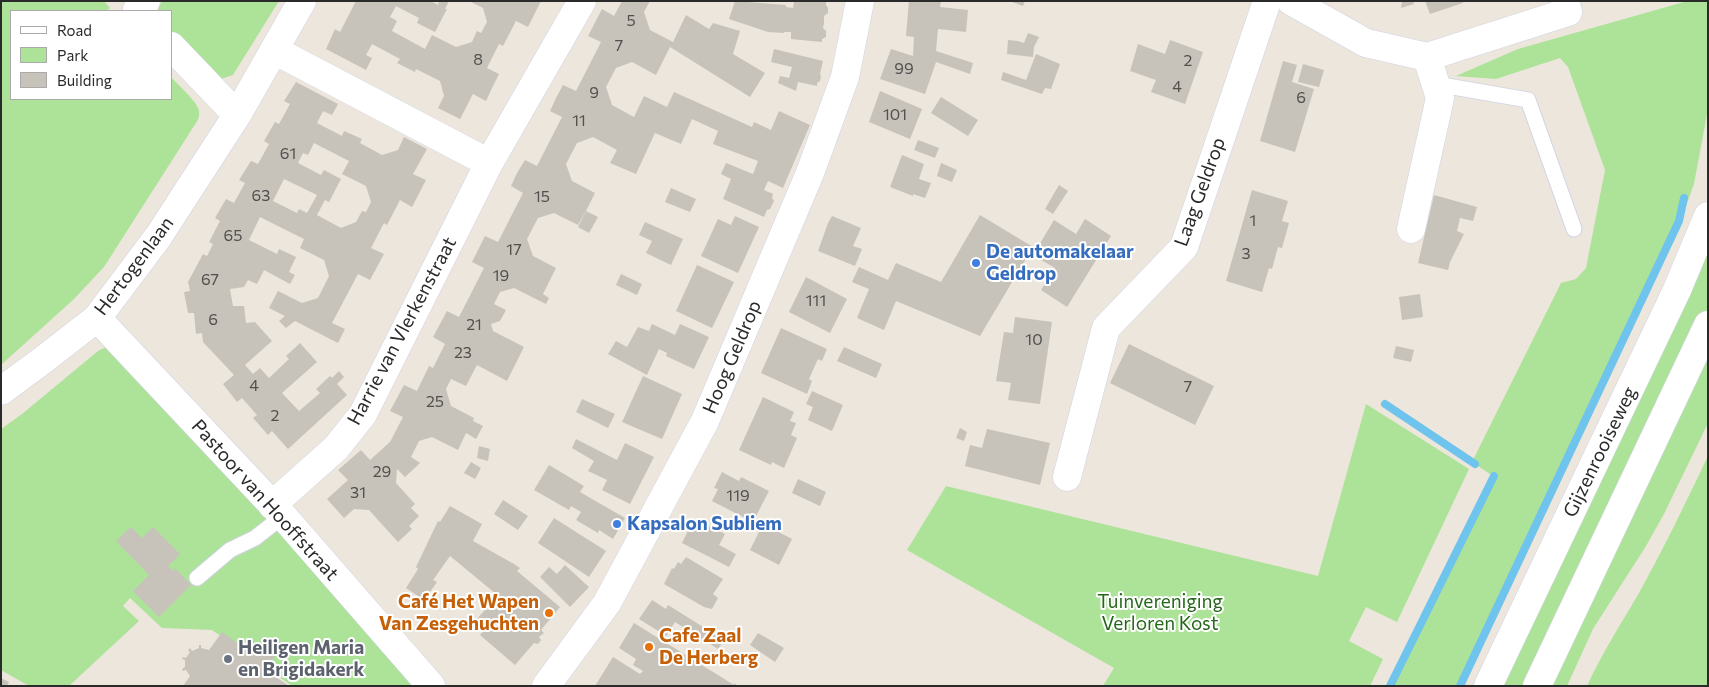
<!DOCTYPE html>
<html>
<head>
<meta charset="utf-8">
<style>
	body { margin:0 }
	#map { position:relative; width:1709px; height:687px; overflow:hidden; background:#ece6dc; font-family:Commissioner,sans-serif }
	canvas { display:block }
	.frame { position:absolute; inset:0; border:2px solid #2a2a2a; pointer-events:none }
	.legend { position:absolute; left:10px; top:10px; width:162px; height:90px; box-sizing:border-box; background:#fff; border:1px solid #aaa; margin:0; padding:6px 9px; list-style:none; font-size:15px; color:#2a2a2a }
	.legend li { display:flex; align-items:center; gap:10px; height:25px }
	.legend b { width:25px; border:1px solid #aaa }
</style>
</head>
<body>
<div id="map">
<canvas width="1709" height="687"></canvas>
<div class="frame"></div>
<ul class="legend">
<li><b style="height:6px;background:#fff"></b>Road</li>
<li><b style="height:14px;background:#ade398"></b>Park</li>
<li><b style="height:14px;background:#c7c3bb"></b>Building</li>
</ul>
</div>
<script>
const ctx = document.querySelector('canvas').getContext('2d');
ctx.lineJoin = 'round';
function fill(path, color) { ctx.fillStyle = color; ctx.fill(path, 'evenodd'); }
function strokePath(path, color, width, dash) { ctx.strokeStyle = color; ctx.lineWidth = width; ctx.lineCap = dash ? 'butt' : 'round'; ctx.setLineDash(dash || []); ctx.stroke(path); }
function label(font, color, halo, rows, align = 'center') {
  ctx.font = font + ' Commissioner,sans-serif'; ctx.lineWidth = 4; ctx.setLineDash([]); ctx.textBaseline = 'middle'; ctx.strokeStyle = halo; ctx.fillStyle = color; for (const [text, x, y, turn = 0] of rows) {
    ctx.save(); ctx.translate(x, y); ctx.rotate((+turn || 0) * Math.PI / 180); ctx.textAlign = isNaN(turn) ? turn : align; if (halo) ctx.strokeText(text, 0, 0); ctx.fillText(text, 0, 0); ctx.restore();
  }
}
fill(new Path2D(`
	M1,1H104L110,8L106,11H11V99H171V77C178,85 198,102 199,111C200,117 197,122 194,126L104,267L74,299L1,365Z
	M163,1H279L233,75L221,79L210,74L171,30V11H158L159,5Z
	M1708,1V109L1694,184L1679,225L1655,280L1463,686H1392L1493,476L1472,462L1561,283L1576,279L1586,268L1605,170L1568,67L1560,58L1496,79L1456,76L1518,49L1684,2Z
	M1708,238V310L1527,686H1498Z
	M1708,344V423L1664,514L1646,546L1593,629L1567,686H1546Z
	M104,348H114L152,392L417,686H292L212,630L162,628L130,598L123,606L139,621L69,686H29L1,670V429L22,414L98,351Z
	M1366,404L1469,469L1397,622L1366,607L1349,641L1383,659L1370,686H1103L1114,668L907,550L946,486L1318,576Z
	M1708,456V686H1587C1602,653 1621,624 1639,593C1664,548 1686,502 1708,456Z`), '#ade398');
strokePath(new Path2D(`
	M1385,404L1475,464
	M1390,686L1494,476
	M1460,686L1679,221L1684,198`), '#6fc4ee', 8);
fill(new Path2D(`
	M356,1H431L438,5L439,1H449L445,9H447L435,32L417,23L419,18L396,6L390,17L397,21L392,31L425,49L432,35L456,47L472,42L477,31L481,33L487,22L483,8L469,1H541L528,27L516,21L503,46L499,44L487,68L499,74L492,88L486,101L473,94L460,119L438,108L444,96L440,81L416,69L415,72L397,63L400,59L372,44L366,55L372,58L366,70L326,49L335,29L340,32Z
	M622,1H650L644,12L650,30L673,42L686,15L709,29L713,23L740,31L733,54L765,73L750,97L670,47L656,75L632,62L616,68L606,87L612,105L634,117L644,96L667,107L674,92L752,127L754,122L771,130L779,111L810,125L783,188L768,181L764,190L773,194L772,198L774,201L770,209L767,210L764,217L723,199L731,179L721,174L726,163L753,174L758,161L713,144L718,131L692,119L681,144L655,133L636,174L610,163L617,150L593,137L577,143L566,164L572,181L595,193L587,209L578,225L554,213L538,218L527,239L533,256L556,268L543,294L549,298L546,304L514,288L500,292L494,304L506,310L500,321L491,324L493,331L524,347L507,381L477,365L466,386L451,379L446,389L451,406L474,418L473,421L483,426L476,439L466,433L458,450L432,437L419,441L411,457L420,463L405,477L397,469L396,483L415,504L411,508L419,516L409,526L412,529L398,542L369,510L354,509L344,518L327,499L348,480L338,470L361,450L370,460L390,442L403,417L390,411L404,385L417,391L429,366L433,368L445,344L433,337L447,311L459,317L484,268L472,262L485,236L498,242L523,193L511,186L517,173L525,160L537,166L562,117L550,111L556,98L563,85L576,91L601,42L588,36L602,9L614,16Z
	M735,1L786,5V7L793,8L794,1H826V5L828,8V13L824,16V23L823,28L826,31V37L822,39V42L791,39V32H784V33L768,32L729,19Z
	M909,1H941L940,7L968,10L966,32L938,29L936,51L973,63L970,74L936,62L925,94L880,79L891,49L913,56L914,37L906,36Z
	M1009,1H1025L1023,6Z
	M1402,1H1413L1414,4L1401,8Z
	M1425,1H1463V3L1430,14Z
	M1028,33L1039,37L1034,47L1033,57L1007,54L1008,40L1018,41L1024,43Z
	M1170,40L1203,52L1185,104L1151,92L1156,80L1130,71L1138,44L1165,54Z
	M774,49L823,61L820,74L821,76L820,81L817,83V86L798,82L796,91L778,83L780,76L789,78L792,67L771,62Z
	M1036,54L1060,64L1051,89L1045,88L1042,94L1001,80L1003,72L1026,80Z
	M1283,61L1297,65L1292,82L1314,89L1295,152L1260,141Z
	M1303,64L1324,70L1319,87L1298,82Z
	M296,82L338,104L332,115L323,111L317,123L342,136L344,131L362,139L360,143L382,155L398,150L404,137L427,149L413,174L426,180L412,207L400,200L387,225L384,223L371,248L384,254L370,280L358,274L332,323L345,329L338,343L295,321L286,328L279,321L285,316L269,308L278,291L302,303L318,298L329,276L324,260L300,248L304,239L260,217L249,240L277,254L279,249L296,257L289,272L295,275L290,284L264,270L257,284L248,280L244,287L230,289L233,306H244L246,323L255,322L272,341L245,365L253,374L260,368L269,378L289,359L286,356L300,343L317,362L282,393L299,411L320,393L316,389L330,376L332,378L339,371L344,377L337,384L347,395L288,449L272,431L268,435L253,418L257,415L242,398L237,402L223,384L234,375L203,342L202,333L196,334L194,313H188L184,292L190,291L188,282L203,254L207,256L213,244L209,242L220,221L215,218L226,199L234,203L245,183L239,180L251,161L258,164L269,144L264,141L275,122L279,124L290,104L284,101ZM314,143L349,161L342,174L366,186L371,202L366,212L362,211L356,222L341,228L317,215L325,200L329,202L341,179L324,170L321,175L298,163L303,153L308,155ZM284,179L317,195L307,213L299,209L297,213L273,201Z
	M880,91L922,109L910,139L869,122Z
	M941,97L978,120L968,136L931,113Z
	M918,140L939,148L935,158L914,150Z
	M902,155L924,164L919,179L931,183L925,198L913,194V196L890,187Z
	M941,163L957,170L952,182L937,176Z
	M1059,185L1068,191L1053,214L1045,209Z
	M671,188L696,199L690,212L665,202Z
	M1252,190L1288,201L1282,221L1289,223L1282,248L1278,247L1272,269L1269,268L1262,292L1226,281Z
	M1434,195L1477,207L1473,221L1460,218L1457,231L1464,234L1450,262L1448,270L1418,263Z
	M586,211L598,217L589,233L578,227Z
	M980,215L1033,247L980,336L896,301L884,330L857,318L869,289L852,282L859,267L888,280L896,263L941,282Z
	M735,216L759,227L738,273L701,256L718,219L731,225Z
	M832,216L861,228L853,246L862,249L855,266L818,251L828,223Z
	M1085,219L1111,236L1067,307L1041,290L1055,268L1033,255L1054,220L1076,234Z
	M645,222L683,239L671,265L646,253L652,241L639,235Z
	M697,265L734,282L712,328L676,311Z
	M621,274L642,284L637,295L616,285Z
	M806,277L847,299L830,333L789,312Z
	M1420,294L1423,317L1402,320L1399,297Z
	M1015,317L1052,322L1040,404L1008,400L1011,383L996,381L1004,332L1013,333Z
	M652,324L675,335L680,324L709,337L694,369L666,356L667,353L659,349L647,375L608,354L616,341L627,347L638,327L649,331Z
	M781,328L827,349L822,361L818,359L809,379L812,381L807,394L761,373Z
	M1129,344L1214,386L1195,425L1110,383Z
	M1396,346L1414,350L1411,362L1393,358Z
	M844,347L882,364L876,378L837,361Z
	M643,376L682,394L662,439L622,422Z
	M812,391L843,405L832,431L808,420L813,407L806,404Z
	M763,397L794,412L790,421L796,423L791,435L797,438L784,468L772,462L771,465L739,450Z
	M582,399L615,414L608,428L576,412Z
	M960,428L967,432L964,441L956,438Z
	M987,429L1050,443L1040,485L965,466L970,445L982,448Z
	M576,439L617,460L625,443L654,457L630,504L602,490L607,480L588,471L594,461L572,448Z
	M479,446L490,449L488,461L477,458Z
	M471,462L481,468L475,479L464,473Z
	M549,465L584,486L580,492L625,518L613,539L599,530L598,533L576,520L581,512L571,506L569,510L534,490Z
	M722,472L739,481L741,477L769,491L753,522L712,501L718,489L714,488Z
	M798,479L826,492L820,506L792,493Z
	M503,500L528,516L518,530L494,514Z
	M450,506L482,524L473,541L514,564L520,568L517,571L560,607L541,630L544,633L539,637L541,640L538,644L534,643L515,665L480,635L487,627L477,619L491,603L500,611L507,603L450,556L433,580L437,582L430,592L427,590L421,598L406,588L418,569L416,567L438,521L440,522Z
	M554,518L606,551L589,577L538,543Z
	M694,519L725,534L719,545L736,554L729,567L682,543Z
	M763,524L792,539L779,565L750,550Z
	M131,527L142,538L153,527L180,554L168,566L173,571L175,568L191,585L159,617L133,591L149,575L116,541Z
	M686,557L723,579L713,594L718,598L712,609L704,607L664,584L672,568L674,569L678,562L681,564Z
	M565,565L589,587L570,607L540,577L549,567L557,574Z
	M652,600L666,609L668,605L724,640L718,649L675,622L666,636L639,619Z
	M634,623L734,685V683L738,686H595L613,657L640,674L643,671L633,665L636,659L619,648Z
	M222,632L248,651L251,650L253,655L257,649L261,652L266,643H265L268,638L281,647L269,665L274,670L278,669L279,671L275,672L273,675L289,686H183L190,676L186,670L183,671L182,669L185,667V660L182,659L183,657L186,658L190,652L188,650L190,648L192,651L199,648V645H201V648L209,650Z
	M758,633L784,648L775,662L750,645Z
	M1,678L9,682L7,686H1Z`), '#c7c3bb');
const service = new Path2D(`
	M1436,84L1528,100L1574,229
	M197,578L230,550L255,538L283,516`);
const minor = new Path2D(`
	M1291,1L1366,43L1427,57L1568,12L1565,1
	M138,11L137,10L146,1
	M171,46L237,115
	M274,50L489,163
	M1411,229L1440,98L1427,57
	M97,318L283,516L431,686
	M1,391L43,360L97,318L158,237L237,115L302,1
	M1067,477L1106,328L1184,247L1267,1
	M272,505L336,448L363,414L489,163L582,1
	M546,686L607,603L705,421L810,173L845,77L860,1`);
const secondary = new Path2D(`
	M1488,686L1677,290L1708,216
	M1537,686L1708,325`);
strokePath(service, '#d1d3e3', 17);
strokePath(minor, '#d1d3e3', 29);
strokePath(secondary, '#d1d3e3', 29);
strokePath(service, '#fff', 15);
strokePath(minor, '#fff', 28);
strokePath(secondary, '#fff', 28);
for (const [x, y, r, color] of [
	[976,263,5,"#3f7fe0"],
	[617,524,5,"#3f7fe0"],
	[549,613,5,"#e8710a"],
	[649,647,5,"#e8710a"],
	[228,659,5,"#6b7280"]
]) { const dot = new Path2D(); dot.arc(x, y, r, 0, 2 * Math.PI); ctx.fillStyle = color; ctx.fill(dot); strokePath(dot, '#fff', 2); }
label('16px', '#51504e', null, [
	["5",631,21],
	["7",619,46],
	["8",478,60],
	["2",1188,61],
	["99",904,69],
	["4",1177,87],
	["9",594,93],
	["6",1301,98],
	["101",895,115],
	["11",579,121],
	["61",288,154],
	["63",261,196],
	["15",542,197],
	["1",1253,221],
	["65",233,236],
	["17",514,250],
	["3",1246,254],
	["19",501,276],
	["67",210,280],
	["111",816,301],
	["6",213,320],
	["21",474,325],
	["10",1034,340],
	["23",463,353],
	["4",254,386],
	["7",1188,387],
	["25",435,402],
	["2",275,416],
	["29",382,472],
	["31",358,493],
	["119",738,496]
]);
label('19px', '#2a2a2a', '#fff', [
	["Laag Geldrop",1200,192,-70],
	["Hertogenlaan",134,266,-53],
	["Harrie van Vlerkenstraat",402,331,-62],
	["Hoog Geldrop",732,357,-67],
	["Gijzenrooiseweg",1600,452,-64],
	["Pastoor van Hooffstraat",265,500,48]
]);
label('bold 19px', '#366cbe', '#fff', [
	["De automakelaar",986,252],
	["Geldrop",986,274],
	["Kapsalon Subliem",627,524]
], 'left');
label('bold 19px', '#c56008', '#fff', [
	["Café Het Wapen",539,602],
	["Van Zesgehuchten",539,624],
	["Cafe Zaal",659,636,"left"],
	["De Herberg",659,658,"left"]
], 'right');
label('19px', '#25671a', '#fff', [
	["Tuinvereniging",1160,602],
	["Verloren Kost",1160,624]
]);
label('bold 19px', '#5b616d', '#fff', [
	["Heiligen Maria",238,648],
	["en Brigidakerk",238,670]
], 'left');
</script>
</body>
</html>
